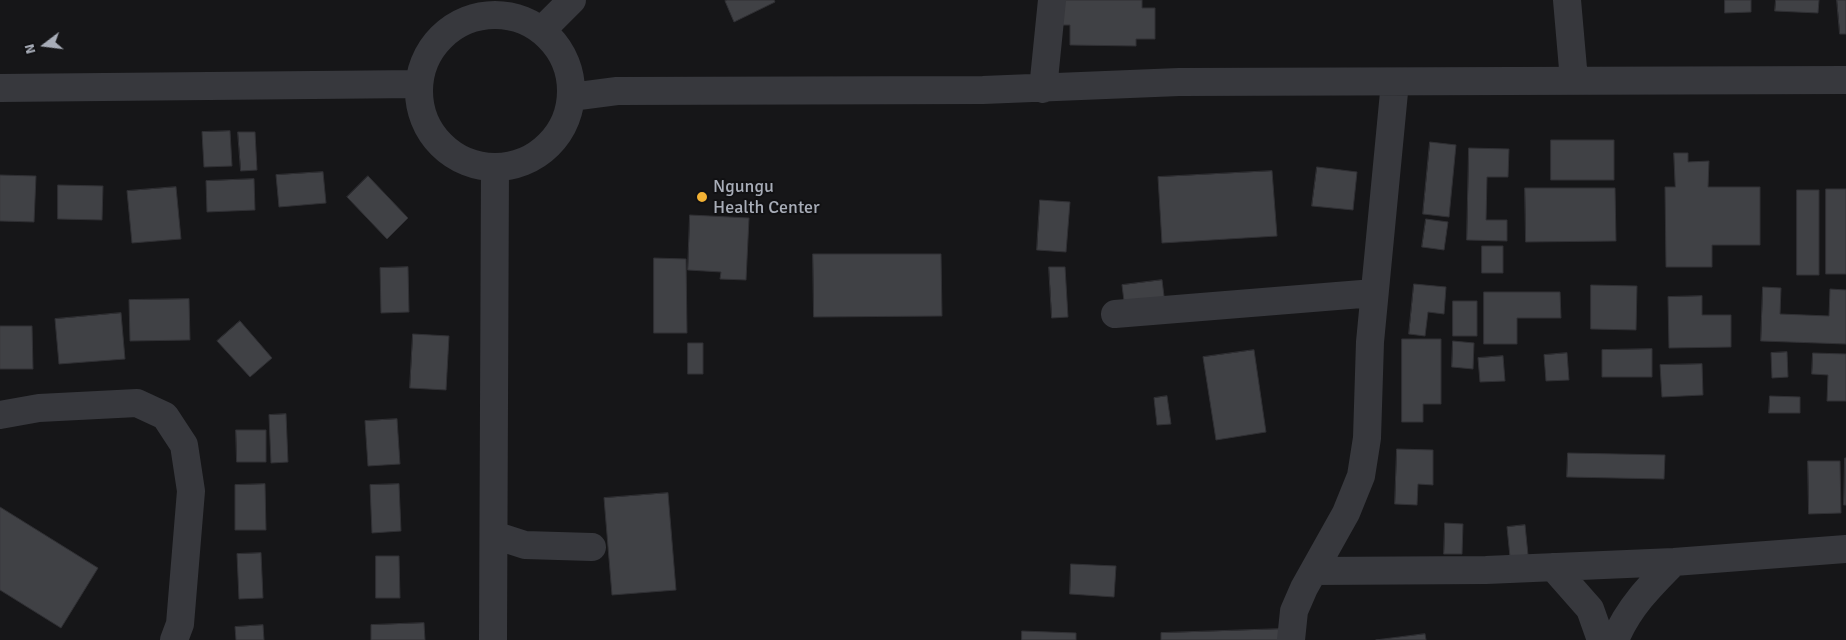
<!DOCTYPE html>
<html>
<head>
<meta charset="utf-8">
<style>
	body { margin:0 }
	#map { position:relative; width:1846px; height:640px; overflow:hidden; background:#161618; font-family:Signika,sans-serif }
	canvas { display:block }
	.north { position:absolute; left:20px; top:20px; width:50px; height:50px; -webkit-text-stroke:4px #111113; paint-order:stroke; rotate:255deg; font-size:14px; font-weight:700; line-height:20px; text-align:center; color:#a8adb8 }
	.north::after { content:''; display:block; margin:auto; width:18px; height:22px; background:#a8adb8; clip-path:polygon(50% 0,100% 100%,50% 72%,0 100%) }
</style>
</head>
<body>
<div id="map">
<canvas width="1846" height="640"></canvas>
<div class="north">N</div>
</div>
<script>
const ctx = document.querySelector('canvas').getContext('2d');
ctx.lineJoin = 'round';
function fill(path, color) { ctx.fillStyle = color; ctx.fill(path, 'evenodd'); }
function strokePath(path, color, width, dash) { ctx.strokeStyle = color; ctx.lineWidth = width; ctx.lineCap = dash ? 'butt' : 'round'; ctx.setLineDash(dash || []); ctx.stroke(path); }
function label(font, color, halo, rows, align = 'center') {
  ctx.font = font + ' Signika,sans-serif'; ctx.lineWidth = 4; ctx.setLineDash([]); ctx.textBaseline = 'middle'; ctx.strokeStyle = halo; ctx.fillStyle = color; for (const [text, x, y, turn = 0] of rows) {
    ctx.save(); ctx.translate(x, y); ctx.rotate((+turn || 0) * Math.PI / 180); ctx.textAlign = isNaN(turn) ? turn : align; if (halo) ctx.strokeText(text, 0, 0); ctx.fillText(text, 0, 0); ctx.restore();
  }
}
const building = new Path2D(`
	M727,0H774L775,2L734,22L725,1Z
	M1063,0H1142V8H1155V39H1136V46L1070,45V25H1063Z
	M1725,0H1751V12L1725,13Z
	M1776,0H1819L1818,13L1775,11Z
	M1837,0H1846V34H1840Z
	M230,131L232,166L204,167L202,132Z
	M238,132H255L257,170L241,171Z
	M1551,140H1614V180H1551Z
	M1430,142L1456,145L1449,217L1423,214Z
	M1469,148L1509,149L1508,177H1487L1486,220H1507V241L1467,240Z
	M1674,153H1688V162L1709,161L1708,187H1760V245H1712V267H1666L1665,187H1675Z
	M1317,167L1357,172L1353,210L1312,206Z
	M1272,171L1277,236L1162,243L1158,177Z
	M323,172L326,203L279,207L276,175Z
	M0,175L36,176L34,222L0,221Z
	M368,176L408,218L387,239L347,197Z
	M254,179L255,210L207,212L206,181Z
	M58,185L103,186L102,220L58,219Z
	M176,187L181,239L132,243L127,191Z
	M1525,188H1615L1616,241L1526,242Z
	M1826,189H1846V274H1826Z
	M1797,190H1819V275H1797Z
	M1040,200L1070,202L1066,252L1037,250Z
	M690,215L749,218L746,280L720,279L721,272L688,270Z
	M1426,219L1448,222L1444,250L1422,247Z
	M1482,246H1503V273H1482Z
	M813,254H941L942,316L814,317Z
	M654,258L686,259L687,333H654Z
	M408,267L409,312L381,313L380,268Z
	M1049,267H1065L1068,317L1052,318Z
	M1162,280L1165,304L1125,309L1122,285Z
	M1414,284L1446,287L1444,314L1428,312L1425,336L1409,334Z
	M1591,285L1637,286L1636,330L1591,329Z
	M1763,287L1781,288L1780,314L1829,316L1830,289L1846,290V344L1761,341Z
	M1484,292H1560L1561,318H1517V344H1484Z
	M1702,296V315H1731V347L1669,348L1668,297Z
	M189,299L190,340L130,341L129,300Z
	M1453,301H1477V336H1453Z
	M121,313L125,359L59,364L55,319Z
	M240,321L272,358L250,377L217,341Z
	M0,326H32L33,369H0Z
	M413,334L449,336L446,390L410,388Z
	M1402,339H1441V404H1423V422H1402Z
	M1453,341L1474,343L1473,369L1452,367Z
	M688,343H703V374H688Z
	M1652,349V377H1602V350Z
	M1254,350L1266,432L1216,440L1203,357Z
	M1787,352L1788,377L1772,378L1771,353Z
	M1567,353L1569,380L1546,381L1544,355Z
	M1813,353L1846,354V401H1827L1828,375L1812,374Z
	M1503,356L1505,381L1480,382L1478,358Z
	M1702,364L1703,395L1662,397L1660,365Z
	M1167,396L1171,424L1157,425L1154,398Z
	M1770,396L1800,397V413H1769Z
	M286,414L288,462L271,463L269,415Z
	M397,419L400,464L368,466L365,421Z
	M236,430H266V462H237Z
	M1397,449L1433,450V485L1418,484L1417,505L1395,504Z
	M1568,453L1665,455L1664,479L1567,477Z
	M1845,458H1846V505H1844Z
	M1808,461H1840L1841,513L1809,514Z
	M265,484L266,530H235V485Z
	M399,484L401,531L372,533L370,485Z
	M668,493L676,590L612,595L604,498Z
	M0,507L98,568L61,628L0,590Z
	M1445,523L1463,524L1462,554H1444Z
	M1525,525L1528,555L1510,557L1507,527Z
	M261,553L263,598L239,599L237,554Z
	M376,556H399L400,598H376Z
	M1071,564L1116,566L1114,597L1070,594Z
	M424,623L425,640H371V625Z
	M263,625L264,640H236L235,627Z
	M1282,629L1283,640H1161V633Z
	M1022,631L1076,633V640H1022Z
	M1425,634L1426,640H1376Z`);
fill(building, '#404145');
strokePath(building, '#303034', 1);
strokePath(new Path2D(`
	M1567,0L1574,80
	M419 91a76 76 0 1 1 152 0a76 76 0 1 1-152 0Z
	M542,30L572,0
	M0,88L418,84
	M1043,89L1052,0
	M571,97L617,91L983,90L1179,82L1846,80
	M1115,314L1374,293
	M0,415L39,408L137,403L165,416L184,445L191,491L180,624L174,640
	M494,535L525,545L592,547
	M1553,567L1590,609L1601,640
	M1314,571L1486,570L1674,562L1846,549
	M493,640L495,167
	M1291,640L1294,611L1304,588L1346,513L1361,476L1367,438L1370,342L1395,82
	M1615,640C1628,608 1650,586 1674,562`), '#37383d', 28);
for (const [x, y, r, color] of [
	[702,197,6,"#f2b134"]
]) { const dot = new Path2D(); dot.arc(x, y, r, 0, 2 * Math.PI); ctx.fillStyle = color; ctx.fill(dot); strokePath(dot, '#111113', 2); }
label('18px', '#a8adb8', '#111113', [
	["Ngungu",713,187],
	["Health Center",713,208]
], 'left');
</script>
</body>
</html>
